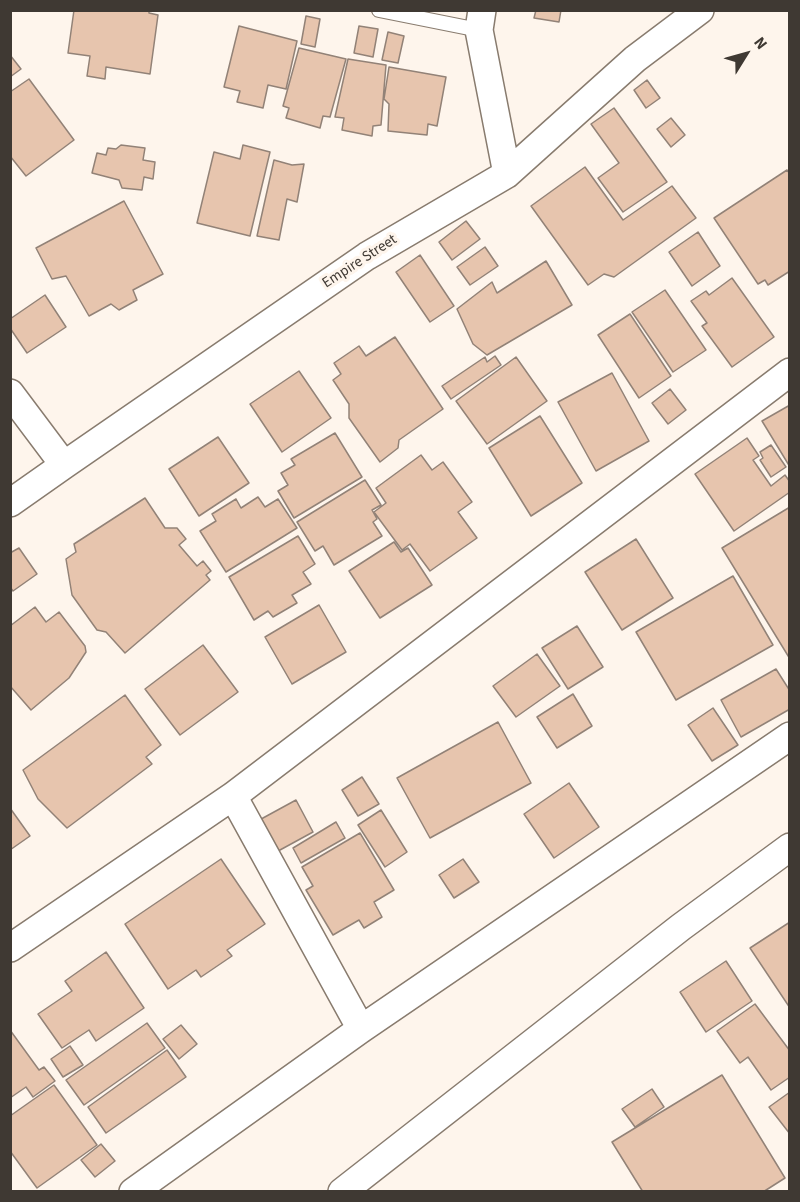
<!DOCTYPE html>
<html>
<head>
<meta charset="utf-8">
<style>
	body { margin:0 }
	#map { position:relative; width:800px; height:1202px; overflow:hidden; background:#fef5ec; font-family:"Source Sans 3",sans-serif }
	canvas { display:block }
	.frame { position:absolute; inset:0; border:12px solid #3f3933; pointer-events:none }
	.north { position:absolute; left:716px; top:24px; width:60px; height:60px; -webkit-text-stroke:4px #fef5ec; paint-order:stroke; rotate:53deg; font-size:16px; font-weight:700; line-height:24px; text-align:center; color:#3f3933 }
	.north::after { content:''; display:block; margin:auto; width:21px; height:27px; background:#3f3933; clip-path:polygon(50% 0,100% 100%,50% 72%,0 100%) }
</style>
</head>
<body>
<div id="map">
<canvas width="800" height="1202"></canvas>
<div class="frame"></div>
<div class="north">N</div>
</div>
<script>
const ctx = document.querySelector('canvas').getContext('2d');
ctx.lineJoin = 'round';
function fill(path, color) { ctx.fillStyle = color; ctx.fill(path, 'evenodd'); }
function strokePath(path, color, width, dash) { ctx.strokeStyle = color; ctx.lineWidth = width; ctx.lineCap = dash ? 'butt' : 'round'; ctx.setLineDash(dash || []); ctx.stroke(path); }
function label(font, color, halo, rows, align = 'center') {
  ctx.font = font + ' "Source Sans 3",sans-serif'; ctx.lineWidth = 6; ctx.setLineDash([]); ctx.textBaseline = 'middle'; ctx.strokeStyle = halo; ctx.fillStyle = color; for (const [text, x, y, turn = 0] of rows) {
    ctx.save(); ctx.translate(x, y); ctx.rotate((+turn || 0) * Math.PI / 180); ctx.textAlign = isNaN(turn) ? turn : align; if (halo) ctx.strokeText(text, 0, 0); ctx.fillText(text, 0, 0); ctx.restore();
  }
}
const building = new Path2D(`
	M74,10H149V13L158,15L150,74L106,67L105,79L87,76L90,56L68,53Z
	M536,10H561L559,22L534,18Z
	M306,16L320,19L315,47L301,44Z
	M239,26L297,41L286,89L268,85L263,108L237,102L240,91L224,87Z
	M359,26L378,29L373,57L354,53Z
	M388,32L404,36L398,63L382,60Z
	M299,48L346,59L330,117L323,116L320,128L286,118L289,108L283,106Z
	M10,55L21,69L10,77Z
	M348,59L386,65L381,125L373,126L372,136L342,130L344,118L335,117Z
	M389,67L446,77L437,126L428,124L427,135L388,131L389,104L384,99Z
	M29,79L74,140L26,176L10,156V92Z
	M647,80L660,98L646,108L634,90Z
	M614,108L667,182L623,212L598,178L619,163L591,124Z
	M671,118L685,135L671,147L657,129Z
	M121,145L145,148L143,160L155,162L153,179L144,177L142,190L122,188L119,180L92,173L97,153L106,155L108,148L116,149Z
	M243,145L270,152L250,236L197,223L214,152L240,159Z
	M274,160L292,165L304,164L297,202L287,199L279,240L257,236Z
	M585,167L623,220L672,186L696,218L614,277L604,274L588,285L531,206Z
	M787,170L790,174V271L768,285L765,280L758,284L714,218Z
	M124,201L163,274L133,290L137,300L119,310L111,304L89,316L66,276L52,279L36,248Z
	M466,221L480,239L452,260L439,242Z
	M698,232L720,266L692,286L669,252Z
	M485,247L498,266L470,285L457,267Z
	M420,255L454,306L430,322L396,272Z
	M546,261L572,305L487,355L473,344L457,309L492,282L497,293Z
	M732,278L774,337L732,367L702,326L707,323L691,301L706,291L709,295Z
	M665,290L706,350L673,372L632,312Z
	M45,295L66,327L27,353L10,328V319Z
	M630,314L671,376L639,398L598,335Z
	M395,337L443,409L399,440L398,448L380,462L349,418V404L333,380L341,374L334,363L359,346L366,356Z
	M495,356L501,365L451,399L442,386L485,357L487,362Z
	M516,357L547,401L487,444L456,401Z
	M299,371L331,418L282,452L250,404Z
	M612,373L649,441L596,471L558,402Z
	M670,389L686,410L668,424L652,403Z
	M790,405V467L762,421Z
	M540,416L582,483L531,516L489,448Z
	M335,433L362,477L294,518L278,491L288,485L281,473L295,465L291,459Z
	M218,437L249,483L199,516L169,469Z
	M747,438L759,456L753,460L771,486L785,475L790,482V492L734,531L695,474Z
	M771,445L786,467L771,477L760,460L763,458L760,452Z
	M421,455L432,470L443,462L472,502L458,512L477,538L430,571L410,544L402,550L374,512L386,503L376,488Z
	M365,480L381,505L372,510L377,519L373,522L382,536L334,565L323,546L315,551L297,522Z
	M258,497L265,507L278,499L297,528L226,572L200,531L216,521L212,514L236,499L241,508Z
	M145,498L165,528H177L186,539L179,545L197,566L203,561L211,571L206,575L210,580L125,653L106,632L97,630L72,595L66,559L76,552L74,544Z
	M790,507V659L722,548Z
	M298,536L315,564L303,572L311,584L292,595L297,603L273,617L268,611L254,620L229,577Z
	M636,539L673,598L622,630L585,572Z
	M394,542L401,552L408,548L432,585L380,618L349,571Z
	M19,548L37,574L13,591L10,587V553Z
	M733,576L773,645L676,700L636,632Z
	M319,605L346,652L292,684L265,637Z
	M35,607L46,622L59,612L85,646L86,652L69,678L31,710L10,686V626Z
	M577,626L603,667L568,689L542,648Z
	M203,645L238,692L180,735L145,689Z
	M537,654L560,686L516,717L493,686Z
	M776,669L790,691V709L741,737L721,700Z
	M573,694L592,726L557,748L537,717Z
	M125,695L161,745L146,757L152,764L67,828L38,799L23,770Z
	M713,708L738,745L712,761L688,725Z
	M498,722L531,783L430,838L397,778Z
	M362,777L379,804L358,816L342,790Z
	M569,783L599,827L554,858L524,814Z
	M296,800L313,832L269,856L252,824Z
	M10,808L30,836L10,850Z
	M381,810L407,852L385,867L358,825Z
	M336,822L345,838L301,863L293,848Z
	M360,833L394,890L374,902L382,917L364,928L359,920L333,935L306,890L313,886L302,867Z
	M221,859L265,924L227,950L232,956L201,977L196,970L168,989L125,924Z
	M463,859L479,882L454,898L439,875Z
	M790,922V1008L750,948Z
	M106,952L144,1008L96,1041L89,1030L62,1048L38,1014L72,991L65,981Z
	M726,961L752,1001L706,1032L680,992Z
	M755,1004L790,1051V1077L771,1090L748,1057L740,1063L717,1031Z
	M147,1023L165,1048L84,1105L66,1080Z
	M181,1025L197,1044L179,1059L163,1039Z
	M10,1030L39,1070L44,1067L55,1081L33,1097L26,1087L10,1098Z
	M70,1046L83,1065L63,1077L51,1059Z
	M167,1050L186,1077L106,1133L88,1107Z
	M722,1075L785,1178L763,1192H643L612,1142Z
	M54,1085L97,1145L37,1188L10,1151V1116Z
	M652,1089L664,1107L635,1127L622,1109Z
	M790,1092V1134L769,1107Z
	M101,1144L115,1161L95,1177L81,1160Z`);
fill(building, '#e7c5ae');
strokePath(building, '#928277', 1.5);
const lane = new Path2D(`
	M379,10L479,30`);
const street = new Path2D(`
	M482,10L479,30L507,174
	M10,393L64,465
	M10,503L64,465L367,256L507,174L635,59L700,10
	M233,796L361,1029
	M10,948L233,796L790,372
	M133,1192L361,1029L790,736
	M342,1192L681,927L790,847`);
strokePath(lane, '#887b6e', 16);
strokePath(street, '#887b6e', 30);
strokePath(lane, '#fff', 14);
strokePath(street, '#fff', 27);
label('15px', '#3f3933', '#fef5ec', [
	["Empire Street",360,262,-33]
]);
</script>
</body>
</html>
